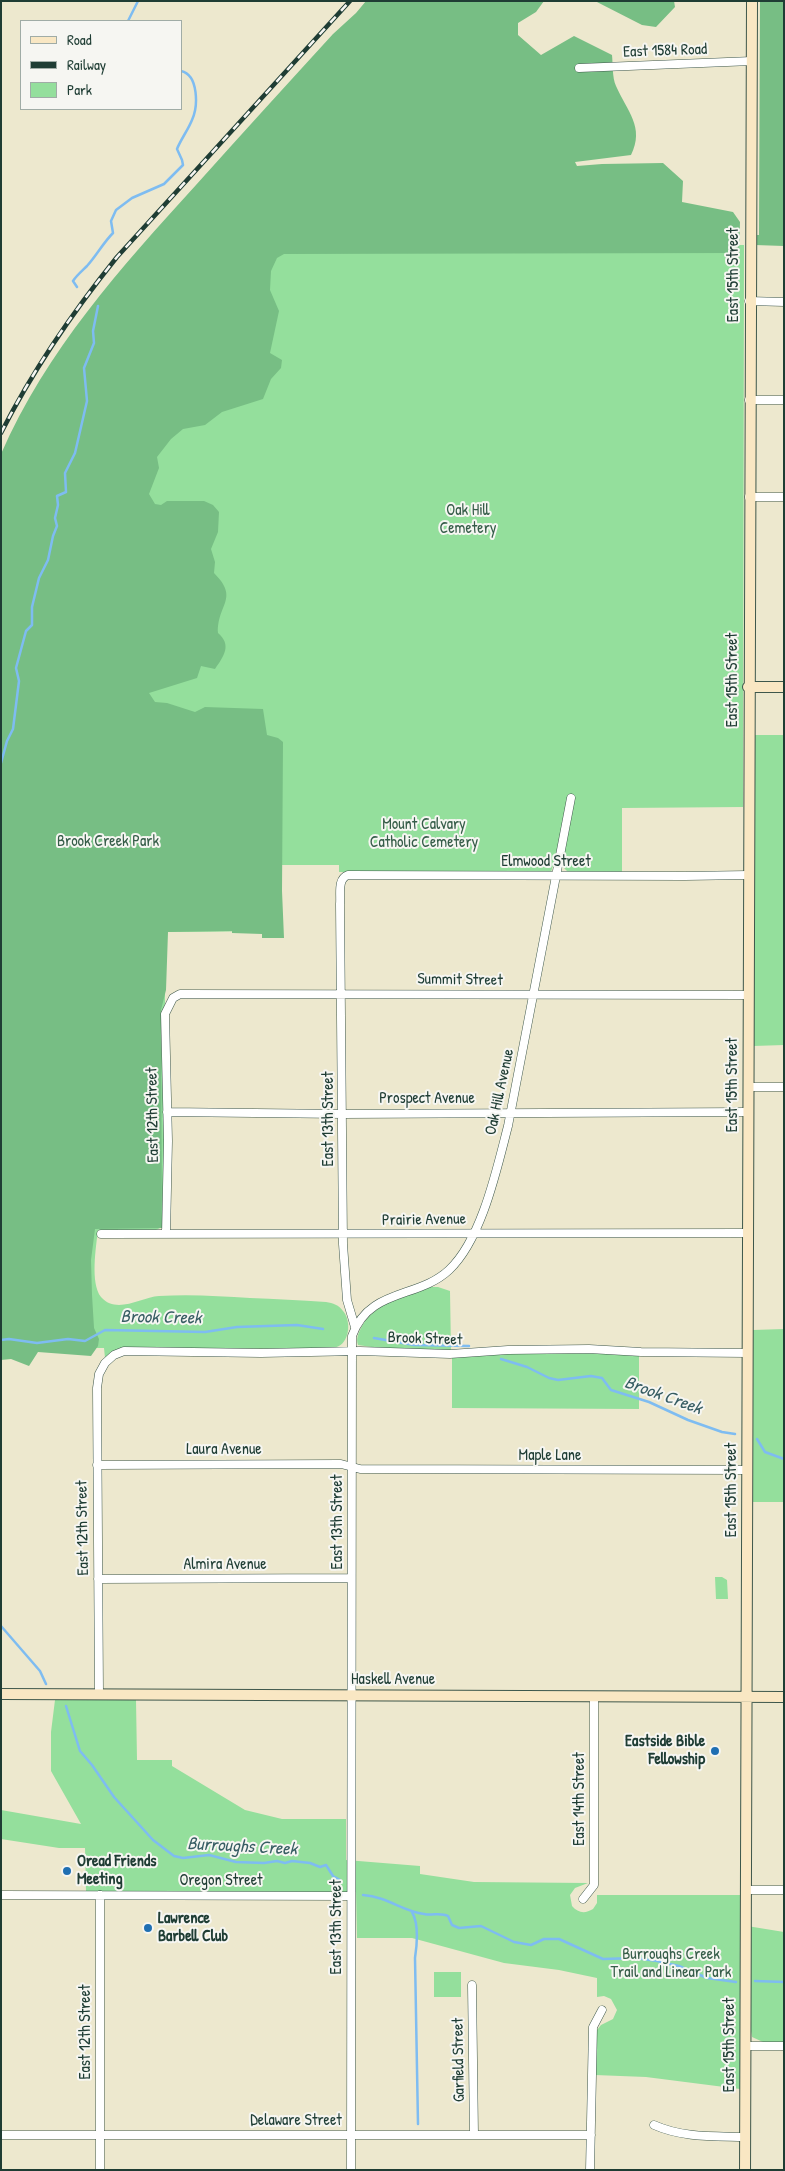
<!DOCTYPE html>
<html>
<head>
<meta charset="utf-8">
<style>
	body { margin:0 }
	#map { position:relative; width:785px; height:2171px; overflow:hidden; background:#ede8ce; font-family:"Patrick Hand",sans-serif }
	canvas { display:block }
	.frame { position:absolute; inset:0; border:2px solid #1f3d34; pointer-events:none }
	.legend { position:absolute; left:20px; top:20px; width:162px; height:90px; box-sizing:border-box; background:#f6f6f2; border:1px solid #a0aca6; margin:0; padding:6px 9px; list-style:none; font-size:15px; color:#1f3d34 }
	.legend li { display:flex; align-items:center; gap:10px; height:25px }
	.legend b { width:25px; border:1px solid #a0aca6 }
</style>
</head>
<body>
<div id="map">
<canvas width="785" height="2171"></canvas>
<div class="frame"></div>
<ul class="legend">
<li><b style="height:6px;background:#f9e7c3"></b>Road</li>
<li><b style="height:6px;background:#1f3d34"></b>Railway</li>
<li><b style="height:14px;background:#94df9c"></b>Park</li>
</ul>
</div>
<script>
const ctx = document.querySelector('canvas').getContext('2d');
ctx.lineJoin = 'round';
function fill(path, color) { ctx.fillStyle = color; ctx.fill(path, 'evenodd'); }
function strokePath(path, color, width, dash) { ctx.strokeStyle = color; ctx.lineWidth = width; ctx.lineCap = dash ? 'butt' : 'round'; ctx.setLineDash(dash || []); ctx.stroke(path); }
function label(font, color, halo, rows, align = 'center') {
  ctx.font = font + ' "Patrick Hand",sans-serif'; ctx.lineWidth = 4; ctx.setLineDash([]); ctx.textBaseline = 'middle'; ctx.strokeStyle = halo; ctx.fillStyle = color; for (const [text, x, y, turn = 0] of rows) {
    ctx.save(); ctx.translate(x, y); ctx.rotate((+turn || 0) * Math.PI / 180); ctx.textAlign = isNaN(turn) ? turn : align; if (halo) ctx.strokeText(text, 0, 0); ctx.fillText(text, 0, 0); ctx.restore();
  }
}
fill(new Path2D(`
	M218,242L744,245L743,807L622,808V873L568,872L562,866L574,799L551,872H339V865H282V931L165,932V1003L163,1015L165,1146L162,1227L156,1230H98C96,1247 90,1283 101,1297C117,1315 141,1297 159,1296C189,1294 220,1296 250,1298C275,1299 300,1300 326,1302C333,1303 339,1305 343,1311C351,1320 350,1340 339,1346C333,1349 325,1349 319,1349L126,1348L105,1358L104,1348H1V459Z
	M754,735H784V1045L753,1046Z
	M429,1287H438L450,1291L451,1351L385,1349L358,1345C356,1339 358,1335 360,1330C372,1303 405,1297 429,1287Z
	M784,1329V1502H753V1330Z
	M591,1353L639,1355V1409L452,1408V1357L503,1354Z
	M715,1577H722L727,1580L728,1599H716Z
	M55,1700H136L137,1760H172V1766L245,1810L282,1819H346V1860L420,1866V1874L474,1882L588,1883L575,1888L570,1895L572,1906C578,1913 585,1914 593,1909L597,1903V1895H741V1925L784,1932V2042H763L752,2037L751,2031V1965L741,1964L740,2089L646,2077L595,2075L597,2030L601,2025L613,2019L617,2010L611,1999L604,1996L597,1997V1978L559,1970L504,1963L412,1938H357L356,1892H86L85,1848H59L1,1839V1810L81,1824L51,1771V1732Z
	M434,1972H461V1997H434Z`), '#94df9c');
fill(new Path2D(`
	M366,1H544L536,12L518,23V35L541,55L574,36L612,55C613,64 612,77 616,86C627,111 645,127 631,155L575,162L577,166L602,164L663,163L683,181L682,202L733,212L740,222L739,253L284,254L277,258L271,271L270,290L279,311L270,353L282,360L281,368L271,379L263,399L222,412L205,425L183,429L171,439L157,457L159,468L149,494L155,504L161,505L167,501H204L213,505L219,512L218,532L211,549L215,562L214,573C240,599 217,604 218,633C232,645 224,656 215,669L201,666L197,678L149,693L155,702L167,703L195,712L205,707L263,709L267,735L278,738L283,742L282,891L284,938H262V934L232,933V931L168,932L166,990L161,1010L162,1228L95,1229L91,1260L92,1295L94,1328L99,1339L98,1346L91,1356L38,1352L29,1366L11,1359L1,1360V454C46,351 121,267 196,185C241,135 287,84 333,34L356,13Z
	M595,1H674L675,7L656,27L642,25Z
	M760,1H784V246L755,245V235H759Z`), '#77be84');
strokePath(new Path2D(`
	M128,21L138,1
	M77,287L73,281C77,275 82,271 87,266C97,255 103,243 113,233L111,221L116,210L132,198L164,184L183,165L182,160L177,149C181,139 188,130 192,120C198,107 199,75 181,71
	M1,763L7,741L13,729L19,681L16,668L26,631L32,625V607L39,578L48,560L53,536L57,526L55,518L58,505L57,496L66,492L65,473L75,453L87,401L84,368L94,343L93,331L98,306
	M374,1338L414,1345L469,1346
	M1,1340L9,1339L37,1343L68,1339L85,1341L105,1330L205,1332L237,1327L297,1325L323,1329
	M501,1359L527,1367L549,1378L558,1380L591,1376L602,1378L611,1390L649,1402L688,1420L722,1432L735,1434
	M757,1439L765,1452L784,1459
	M1,1626L40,1671L46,1684
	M66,1706L80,1751L92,1765L114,1797L153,1840L174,1856L183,1858L209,1855L236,1862L264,1863L277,1861L285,1863L292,1861L310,1863L320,1867L326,1865L333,1876L340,1880
	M363,1895C388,1897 402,1911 424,1914C432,1916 440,1912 448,1916L452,1925L459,1928L481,1926L514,1942L531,1945L544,1939H559L603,1959L636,1958L657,1961L679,1966L707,1978L736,1982
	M412,1912C419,1924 417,1945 415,1958L418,2124
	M755,1981L784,1982`), '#7ebcf1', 2.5);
const street = new Path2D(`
	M579,68L752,61
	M749,301L784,302
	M749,400H784
	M749,497H784
	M748,1087H784
	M167,1112L342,1114L748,1112
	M101,1234L748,1233
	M166,1234L168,1141L165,1014L173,998L180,994L748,995
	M355,1327L347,1300L343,1244L340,904C341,894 337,879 348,875L685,876L748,875
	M97,1465L341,1464L360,1469L747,1470
	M98,1579L351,1578
	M99,1694L97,1388L99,1374L105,1363L114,1355L124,1351L261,1353L360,1351L450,1354L508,1350L589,1349L641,1352L747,1353
	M746,1890H784
	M1,1895L351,1896
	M100,1895V2170
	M583,1899L594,1885V1696
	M472,1985L474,2135
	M745,2046H784
	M654,2125C683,2138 714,2136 745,2137
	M1,2135H591
	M351,2170L352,1336C369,1288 418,1299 449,1270C482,1239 497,1168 508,1126L571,798
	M590,2170L593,2027L602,2010`);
const secondary = new Path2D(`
	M748,687H784
	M1,1694L784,1697
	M745,2170L752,1`);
strokePath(street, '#3e574b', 9);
strokePath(secondary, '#3e574b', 12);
strokePath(street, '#fff', 8);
strokePath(secondary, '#f9e7c3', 10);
const rail = new Path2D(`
	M1,433C34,368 72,313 117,257L350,1`);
strokePath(rail, '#1f3d34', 4.5);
strokePath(rail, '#f6f6f2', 2.5, [8]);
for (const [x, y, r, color] of [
	[715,1751,5,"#1f6fb2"],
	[67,1871,5,"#1f6fb2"],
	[148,1928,5,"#1f6fb2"]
]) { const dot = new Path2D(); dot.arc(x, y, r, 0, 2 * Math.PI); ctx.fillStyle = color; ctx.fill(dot); strokePath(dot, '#f6f6f2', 2); }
label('16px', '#1f3d34', '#f6f6f2', [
	["East 1584 Road",665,51,-2],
	["East 15th Street",734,275,-90],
	["East 15th Street",733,680,-90],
	["Elmwood Street",546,862],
	["Summit Street",460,980,1],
	["East 15th Street",733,1085,-90],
	["Oak Hill Avenue",500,1092,-78],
	["Prospect Avenue",427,1099],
	["East 12th Street",153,1115,-91],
	["East 13th Street",329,1119,-90],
	["Prairie Avenue",424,1220,-1],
	["Brook Street",425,1339,2],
	["Laura Avenue",224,1450],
	["Maple Lane",550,1456],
	["East 15th Street",732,1490,-90],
	["East 13th Street",338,1522,-90],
	["East 12th Street",83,1528,-91],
	["Almira Avenue",225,1565],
	["Haskell Avenue",393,1680],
	["East 14th Street",580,1799,-90],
	["Oregon Street",221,1881],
	["East 13th Street",337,1927,-90],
	["East 12th Street",86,2032,-90],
	["East 15th Street",730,2045,-90],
	["Garfield Street",459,2060,-91],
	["Delaware Street",296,2121]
]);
label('16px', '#365d49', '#f6f6f2', [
	["Oak Hill",468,511],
	["Cemetery",468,529],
	["Mount Calvary",424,825],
	["Catholic Cemetery",424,843],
	["Brook Creek Park",108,842],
	["Burroughs Creek",671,1955],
	["Trail and Linear Park",671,1973]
]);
label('bold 16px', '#1f3d34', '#f6f6f2', [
	["Eastside Bible",705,1742,"right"],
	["Fellowship",705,1760,"right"],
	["Oread Friends",77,1862],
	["Meeting",77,1880],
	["Lawrence",158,1919],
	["Barbell Club",158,1937]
], 'left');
label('italic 18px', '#375d63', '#f6f6f2', [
	["Brook Creek",161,1318,1],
	["Brook Creek",663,1396,20],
	["Burroughs Creek",242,1847,3]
]);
</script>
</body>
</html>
